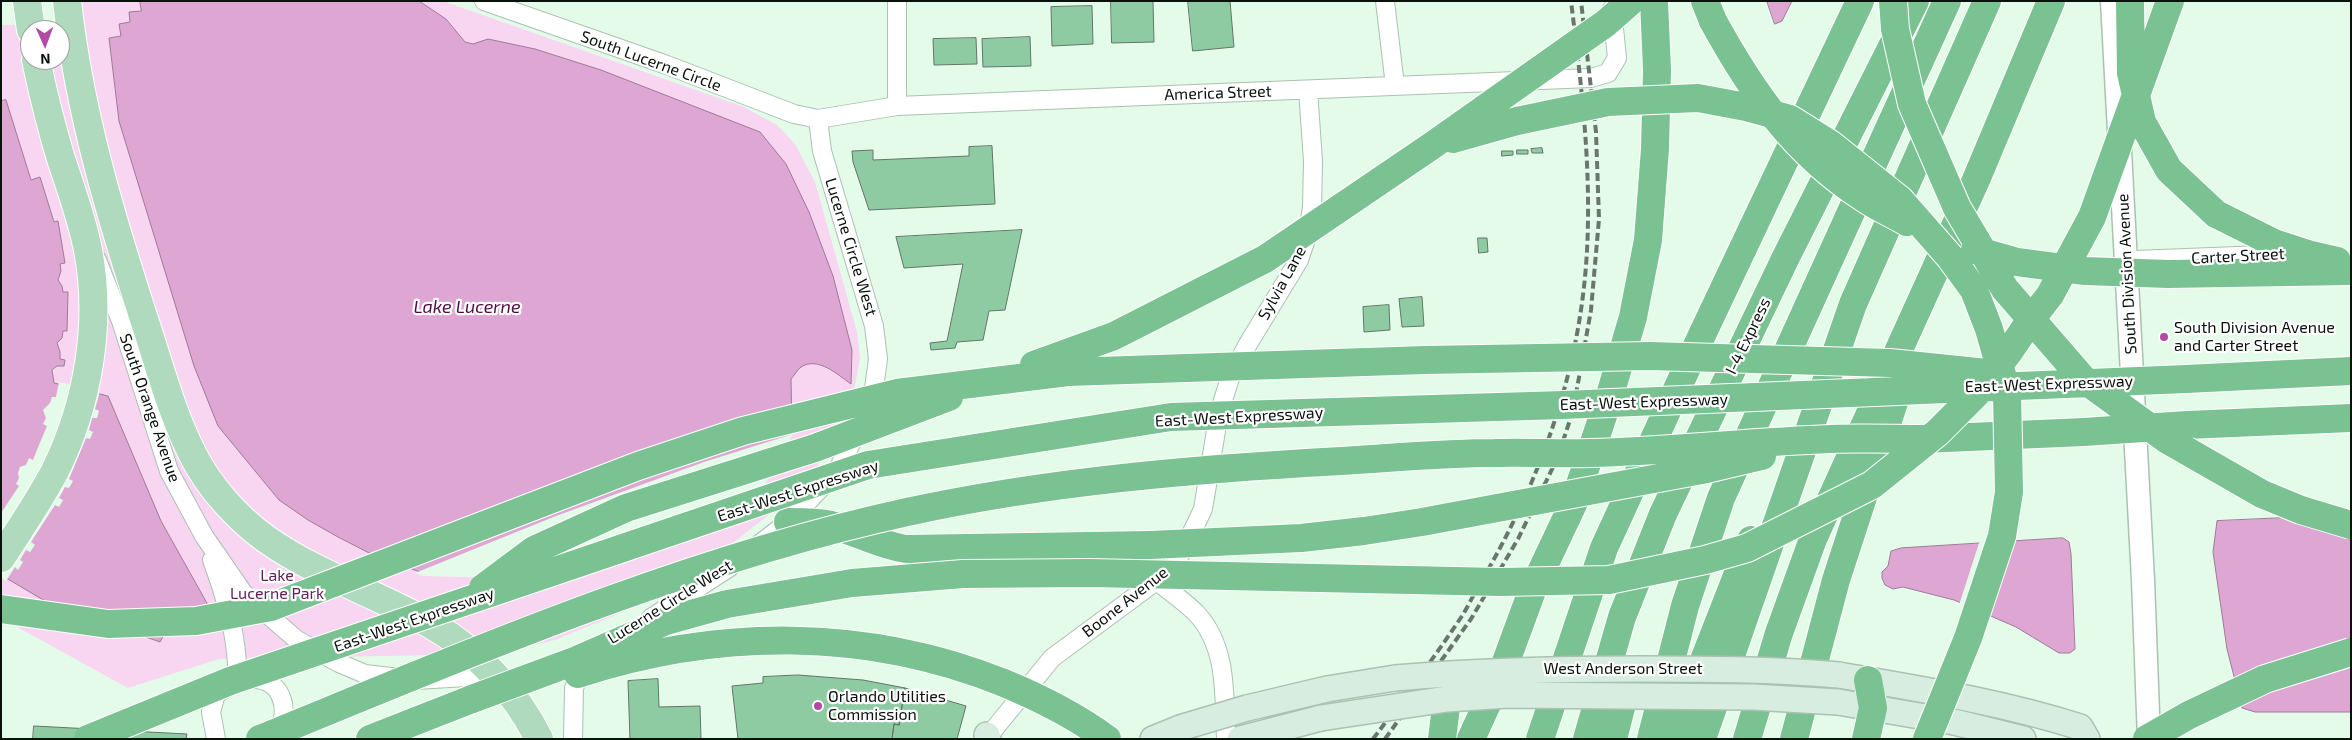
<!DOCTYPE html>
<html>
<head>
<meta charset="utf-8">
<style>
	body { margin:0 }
	#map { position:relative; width:2352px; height:740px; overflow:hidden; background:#e4fbea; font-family:"Exo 2",sans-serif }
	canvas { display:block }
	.frame { position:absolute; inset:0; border:2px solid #09110b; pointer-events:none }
	.north { position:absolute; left:20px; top:20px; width:50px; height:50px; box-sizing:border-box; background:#fff; border:1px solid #9da09d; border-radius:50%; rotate:178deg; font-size:14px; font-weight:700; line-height:20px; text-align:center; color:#09110b }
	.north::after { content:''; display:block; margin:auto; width:18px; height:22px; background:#b548a7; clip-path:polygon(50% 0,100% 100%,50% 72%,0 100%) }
</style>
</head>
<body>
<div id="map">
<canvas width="2352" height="740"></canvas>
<div class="frame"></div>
<div class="north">N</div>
</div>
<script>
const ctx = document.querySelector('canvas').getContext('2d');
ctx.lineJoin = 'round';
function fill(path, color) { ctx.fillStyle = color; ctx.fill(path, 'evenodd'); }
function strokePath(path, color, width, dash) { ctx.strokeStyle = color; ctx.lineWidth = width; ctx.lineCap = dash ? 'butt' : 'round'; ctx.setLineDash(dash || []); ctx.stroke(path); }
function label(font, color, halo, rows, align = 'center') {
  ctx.font = font + ' "Exo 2",sans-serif'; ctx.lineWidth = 4.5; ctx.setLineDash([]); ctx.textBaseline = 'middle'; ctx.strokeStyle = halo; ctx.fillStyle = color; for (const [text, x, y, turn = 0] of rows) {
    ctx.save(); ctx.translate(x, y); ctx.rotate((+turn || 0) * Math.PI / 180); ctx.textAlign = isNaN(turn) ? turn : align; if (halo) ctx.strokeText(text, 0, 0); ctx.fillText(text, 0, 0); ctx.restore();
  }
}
fill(new Path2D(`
	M82,1H140L141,11L121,36L109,38L112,62L218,426L279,500L308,520L338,537L375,556L423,573L792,432L791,379C794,376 797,370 801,367C817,356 838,375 851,384L601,70L535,49L489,39L473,44L465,42L446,19L419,1H443L744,107L777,125L795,144L815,182L857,332L860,358L854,391L839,429L815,470L795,494L681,584L623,612L555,640L494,654L219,659L128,688L1,618V575L45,601L160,642L170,623L208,605L161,521L108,396L54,383C50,371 55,368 64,360L60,359V352L57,346L63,331H67V292L63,293L58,280L61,271L60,264L64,263L58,222L54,223L40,177L31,180L6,101H1V25L81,23ZM30,30H60V60H30Z`), '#f8d5f1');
const water = new Path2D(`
	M140,1H419L446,19L465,42L473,44L488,39L535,49L601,70L760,132L786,164L809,212L833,276L852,350L851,384C838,375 818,356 801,367C797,370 794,376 791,379L792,432L760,487L423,573L375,556L338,537L308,520L279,500L218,426L194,366L119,121L109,38L121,36L119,24L130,22L129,12L141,11Z
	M1767,1H1792L1782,21L1775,24Z
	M6,100L31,180L40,177L54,222L58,221L65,263L60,264L61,271L58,280L62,286L63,292H68L67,331H63L62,338L57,343L60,352V359L65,360L64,366H57L52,370L54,383L108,396L161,521L208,605L206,614L170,624L160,642L45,601L1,575V101Z
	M2351,515V712H2255L2242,708L2227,649L2213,552L2217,521Z
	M2063,538L2069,542L2071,554L2075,649L2070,653H2059L2016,627L1954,600L1903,587L1893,589L1885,585L1882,578V572L1888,566L1891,551L1901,548Z`);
fill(water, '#dea7d3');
strokePath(water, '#9e7a97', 1);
fill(new Path2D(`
	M59,382L100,391L95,409L99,411L97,418H92L89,430L93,432L90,439L86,438L69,479L73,481L69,488L65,487L59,498L63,500L59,507L55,505L31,542L35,545L30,552L26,550L20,560L23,562L18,570L15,567L6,581L1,578V513L19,486L16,484L19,478L18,473L20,467L26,465L29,458L33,460L39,445L47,426L43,424L46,418L43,410L50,403L52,397H56Z
	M793,434L763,488L501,578L423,576L415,573L556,516L704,462Z
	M2008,538L1982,615L1959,605L1980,540Z`), '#e4fbea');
const building = new Path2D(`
	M1111,1H1153L1154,42L1112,43Z
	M1188,1H1230L1234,47L1193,51Z
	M1092,6L1093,44L1052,46L1051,7Z
	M1030,37L1031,66L983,67L982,39Z
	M976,38L977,64L934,65L933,39Z
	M992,146L995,204L869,210L853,162L852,151L873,150V160L969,156V147Z
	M1542,148L1543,153H1532L1531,149Z
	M1517,150H1528V154H1517Z
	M1502,151H1513V155L1502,156Z
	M1022,230L1005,310L989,311L983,340L957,342L955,348L931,350L930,343L947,341L963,264L904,268L896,237Z
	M1478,238H1487L1488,252L1479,253Z
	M1422,297L1424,326L1402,327L1399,299Z
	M1389,305L1390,330L1364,332L1363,307Z
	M798,675L863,680L905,688L899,725L894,724L892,739H738L732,686L763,683V677Z
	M658,679L659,707L700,706L701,739H630L628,681Z
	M905,688L966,706L957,739H892L894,724L899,725Z
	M34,726L187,734L186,739H33Z`);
fill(building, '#8ecba2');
strokePath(building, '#627668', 1);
const minor = new Path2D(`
	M484,1L667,65L794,114L818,119L897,106L1591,78L1608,73L1617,58L1612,9
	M897,1V106
	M1385,1L1395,86
	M818,119L822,151L874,326L878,359L874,388L868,406
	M97,260L121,321L169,471L204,536L244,594L297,640L339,663L365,674L416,680L500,675
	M2134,260L2290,254
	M757,546L788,522L837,471L858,430
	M212,560C226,598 239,641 237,682
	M1157,581C1169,591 1184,601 1196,613C1228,647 1224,695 1226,739
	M651,618L730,567
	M216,739L211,712L216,694C228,687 238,679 252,679C284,678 292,715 275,736
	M573,739L574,688L583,666
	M986,739L1052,658L1163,576L1183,551L1203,509L1219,413L1230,378L1248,344L1299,260L1307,236L1312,208L1313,161L1308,90`);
const tertiary = new Path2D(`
	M2112,1L2143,580L2149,739`);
const secondary = new Path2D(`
	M1839,675C1920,689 2002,702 2080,727L2087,739
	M1838,702L1954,722L2023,739
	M1247,708L1327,689L1395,678
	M987,735L988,739
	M1153,739L1180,728
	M1240,739L1321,718`);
const primary = new Path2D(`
	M27,1L31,30
	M67,1C79,111 110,214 144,319C159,364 171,412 193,455C209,487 237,518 266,539C317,575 378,594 432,625C477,651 516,692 539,739
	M1,558C20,529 39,501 55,471C88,404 102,323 88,250C82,219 71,189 61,159C51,126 43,93 36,60`);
const motorway = new Path2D(`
	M1705,1L1713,21
	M2186,379L2351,371
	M2187,425L2351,418
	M1924,439L2084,432
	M788,522C803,522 817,522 831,525C857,532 879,545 906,549L1150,545
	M370,739L472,699
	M1442,739L1447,699L1455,677
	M1471,739L1504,667L1532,591L1574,502L1610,395L1633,317L1648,240L1655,149L1657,70L1654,1
	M1540,739L1604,548L1701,337L1860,1
	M1587,739L1622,617L1663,514L1785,259L1915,1
	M1613,739L1631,669
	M1651,739L1685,606L1721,498L1947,1
	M1676,739L1684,711L1751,540
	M1702,739L1853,304L1987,1
	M1747,739L1779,633L1813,539L1976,180L2051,1
	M1794,739L1836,580L1899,387
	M1866,739L1873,708L1868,680`);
strokePath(minor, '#abc1b1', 20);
strokePath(tertiary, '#abc1b1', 25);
strokePath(secondary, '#abc1b1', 28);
strokePath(primary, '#fff', 30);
strokePath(motorway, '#fff', 30);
strokePath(minor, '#fff', 18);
strokePath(tertiary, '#fff', 22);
strokePath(secondary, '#d7eddf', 25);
strokePath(primary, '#b0dabe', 28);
strokePath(motorway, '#7bc293', 28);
strokePath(new Path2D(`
	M1373,739C1403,699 1434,658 1462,616C1469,605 1474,593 1481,582C1547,469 1587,351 1588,219C1589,146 1580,74 1571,1
	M1385,739L1471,619L1518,539L1557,459L1573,411L1591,310L1599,219L1596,132L1581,1`), '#68766b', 4, [8, 4]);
const secondaryBridge = new Path2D(`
	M1395,678C1476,671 1557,669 1638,669C1705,669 1772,669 1839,675
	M1321,718L1447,699L1508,695L1753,697L1838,702
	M1180,728L1247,708`);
const motorwayBridge = new Path2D(`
	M1893,1L1895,29L1912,104L1957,208L2005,289L2083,379L2166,439L2262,494L2301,510L2351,525
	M2130,1L2131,73L2142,122L2169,170L2216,214L2274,243L2311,255L2337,261
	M1713,21C1752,92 1794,153 1864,198C1877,207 1893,214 1907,222
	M1453,139L1517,121L1608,102L1698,98L1746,107L1790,119L1830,144L1900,200L1950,257L1974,290L1989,329L2007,392L2009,492L2002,536L1968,638L1927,739
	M1975,250L2017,262L2085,271L2168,274L2351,271
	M1034,365L1114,336L1265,259L1433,145L1606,23L1631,1
	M2084,432L2187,425
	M1150,545L1301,538L1364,531L1422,522L1707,469L1762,456
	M483,588L534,550L626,508L815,448L949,397
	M1,609L108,624L196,621L271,607L638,466L743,431L897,393L1068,372L1425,360L1650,356L1890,363L1987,373
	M578,674C719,628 867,628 1004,683C1040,698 1076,716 1107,739
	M472,699L572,662L666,621L727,604L852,583L963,574L1090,573L1500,582L1609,580L1705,560L1747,548L1872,485L1938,432L1980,390L2011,349L2029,322L2050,295L2092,217L2170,1
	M88,739L230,681L868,465L1171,417L1563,405L2186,379
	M260,739C471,653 683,561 907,512C1050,481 1195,469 1341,461C1393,458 1444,453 1495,453C1527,452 1558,454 1590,453C1670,451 1750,442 1830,439C1861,438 1893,439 1924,439
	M2147,739L2189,715L2265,679L2351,652`);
strokePath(secondaryBridge, '#abc1b1', 28, []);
strokePath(motorwayBridge, '#fff', 30, []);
strokePath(secondaryBridge, '#d7eddf', 25);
strokePath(motorwayBridge, '#7bc293', 28);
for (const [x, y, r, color] of [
	[2164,337,5,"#b548a7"],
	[818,706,5,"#b548a7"]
]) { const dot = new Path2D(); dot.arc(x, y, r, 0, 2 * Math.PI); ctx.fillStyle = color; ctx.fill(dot); strokePath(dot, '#fff', 2); }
label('16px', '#09110b', '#fff', [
	["South Lucerne Circle",651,61,20],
	["America Street",1218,93,-2],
	["Lucerne Circle West",851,247,73],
	["Carter Street",2238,256,-3],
	["South Division Avenue",2127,274,-93],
	["Sylvia Lane",1282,283,-61],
	["I-4 Express",1748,336,-64],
	["East-West Expressway",2049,384,-2],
	["East-West Expressway",1644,402,-2],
	["South Orange Avenue",150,408,71],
	["East-West Expressway",1239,417,-3],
	["East-West Expressway",798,491,-18],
	["Lucerne Circle West",670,602,-32],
	["Boone Avenue",1125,602,-38],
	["East-West Expressway",414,620,-19],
	["West Anderson Street",1623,669]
]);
label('16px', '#09110b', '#fff', [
	["South Division Avenue",2174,328],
	["and Carter Street",2174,346],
	["Orlando Utilities",828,697],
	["Commission",828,715]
], 'left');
label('16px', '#62235a', '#fff', [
	["Lake",277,576],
	["Lucerne Park",277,594]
]);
label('italic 18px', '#4e0d46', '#fff', [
	["Lake Lucerne",467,307]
]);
</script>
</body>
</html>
